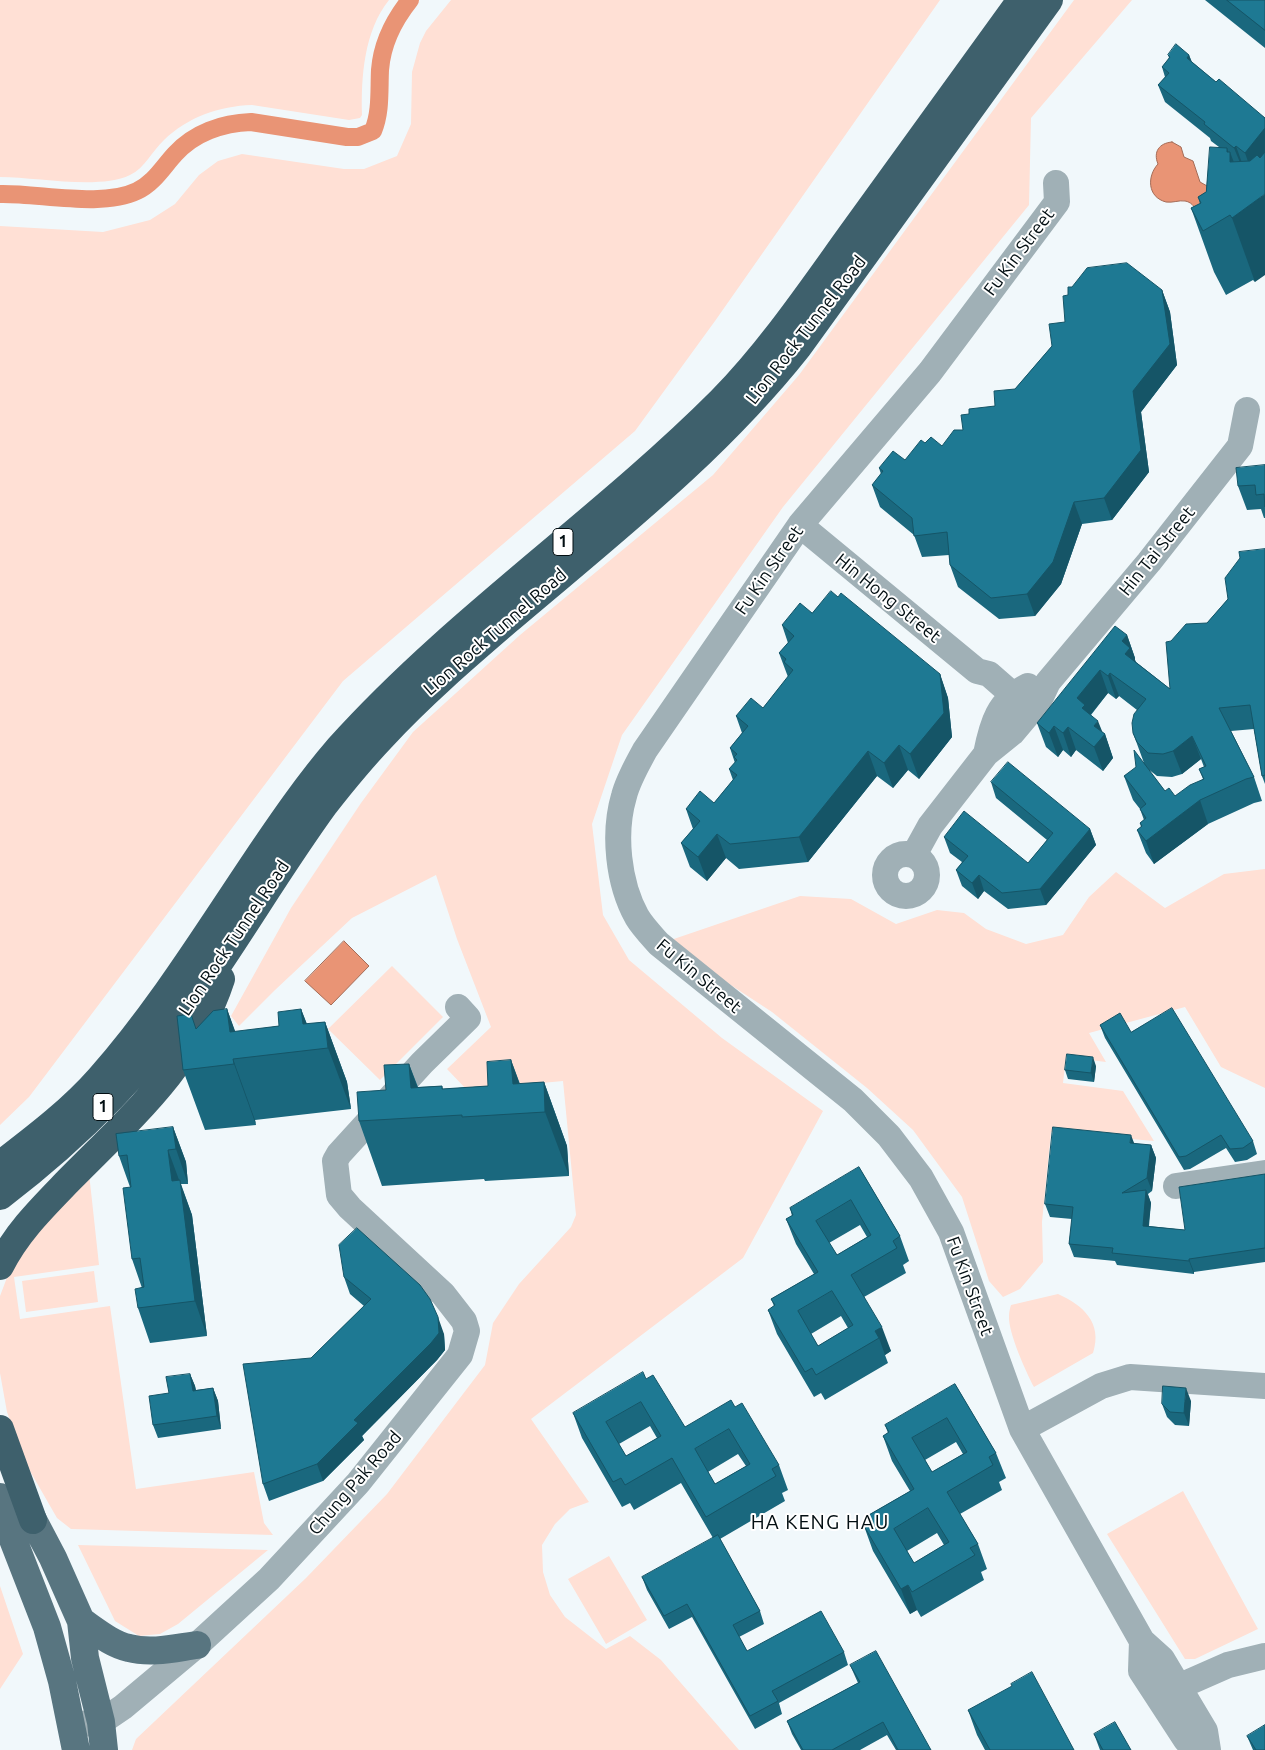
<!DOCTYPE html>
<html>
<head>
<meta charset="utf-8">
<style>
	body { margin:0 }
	canvas { display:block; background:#f1f8fb }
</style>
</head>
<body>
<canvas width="1265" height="1750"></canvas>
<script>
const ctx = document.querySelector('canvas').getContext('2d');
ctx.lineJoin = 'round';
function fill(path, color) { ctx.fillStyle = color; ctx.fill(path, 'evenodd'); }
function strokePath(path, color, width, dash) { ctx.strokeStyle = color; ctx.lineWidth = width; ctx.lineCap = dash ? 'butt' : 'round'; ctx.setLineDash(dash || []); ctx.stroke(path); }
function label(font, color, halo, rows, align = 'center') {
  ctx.font = font + ' Ubuntu,sans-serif'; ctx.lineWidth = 4; ctx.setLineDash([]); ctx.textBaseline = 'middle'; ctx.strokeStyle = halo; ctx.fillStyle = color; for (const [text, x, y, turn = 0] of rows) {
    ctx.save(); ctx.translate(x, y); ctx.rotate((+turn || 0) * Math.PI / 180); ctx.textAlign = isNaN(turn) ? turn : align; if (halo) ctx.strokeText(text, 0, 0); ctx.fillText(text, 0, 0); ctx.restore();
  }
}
fill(new Path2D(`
	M0,0H389C364,31 361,77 362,115L360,118L349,120L252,105C219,106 188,117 164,140C152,151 145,168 130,175C99,190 36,177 0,177Z
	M451,0H940L715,321L635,431L343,681L29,1097L0,1125V226L103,232L150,220L175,204L199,175L218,161L242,154L344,169H364L397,156L411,124L412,72L420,43L426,31Z
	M1074,0H1132L1031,118L1029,205L783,507L622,735L592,824L603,915L629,960L722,1038L823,1111L743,1258L531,1419L589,1502L570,1509L555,1524L542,1545L543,1572L550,1595L565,1617L606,1649L630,1636L661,1660L739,1750H132L136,1739L306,1578L387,1494L485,1365L493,1323L519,1284L571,1227L576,1215L563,1081L467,1090L447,1069L491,1027L457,939L436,875L352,918L275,990L239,1026L231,1016L291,908L361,803L413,732L520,635L713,475L799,375Z
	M1265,869V1088L1221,1067L1185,1007L1089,1033L1106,1062L1066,1057L1063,1083L1123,1091L1154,1141L1051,1132L1042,1222L1043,1262L1020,1289L1003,1297L989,1281L962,1197L913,1130L867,1088L772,1012L665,942L800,896L851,899L896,924L937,910L964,913L986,929L1026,944L1063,935L1089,897L1116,872L1165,908L1224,874Z
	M392,966L443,1017L380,1080L328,1029Z
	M89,1173L99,1265L14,1277L20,1319L110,1306L136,1489L254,1472L264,1523L273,1535L71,1529L57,1518L26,1464L7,1412L0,1373V1296L14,1259Z
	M94,1271L98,1302L26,1312L22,1281Z
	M1058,1294C1083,1305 1103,1323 1093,1353L1034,1387C1026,1372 1008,1332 1009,1316C1009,1312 1010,1308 1011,1305Z
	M1183,1491L1258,1629L1195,1659H1185L1107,1534Z
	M78,1545L268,1550L178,1624L160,1634L139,1636L115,1621Z
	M609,1556L647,1620L606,1644L568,1579Z
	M0,1586L23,1654L0,1689Z`), '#ffe0d5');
const water = new Path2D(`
	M1172,142L1181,147L1184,157L1193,161L1200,182L1216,191L1197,211C1194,206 1191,202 1185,201C1179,200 1173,203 1166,202C1147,197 1147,176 1158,164C1153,152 1159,143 1172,142Z
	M344,941L369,966L331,1005L305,981Z`);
fill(water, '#e99475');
strokePath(water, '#a46c57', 1);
strokePath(new Path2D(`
	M0,194C39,193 102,208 137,191C154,183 163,167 175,154C194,133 222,123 251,122L347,137H358L373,131C381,112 379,91 380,70C382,44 394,20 410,0`), '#e99475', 18);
strokePath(new Path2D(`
	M1056,183L1057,202L930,372L800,525L645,750C637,765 628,780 624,796C613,833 618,883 637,917C643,927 651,935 659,944L853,1100L889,1136L921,1178L951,1232L1022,1429L1142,1641L1162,1659L1205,1731L1208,1750
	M800,525L977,671L989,674L1013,695
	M986,754C992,724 998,701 1028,686
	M885 875a21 21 0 1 1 42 0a21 21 0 1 1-42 0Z
	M914,855L930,826L986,754L1012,733L1039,701L1048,682L1149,562L1240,446L1247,410
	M1176,1186L1265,1173
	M1022,1429L1101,1386L1130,1377L1265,1386
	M1142,1641L1141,1671L1186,1740L1203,1750
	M1168,1700L1178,1687L1228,1665L1265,1656
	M72,1725L101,1722L123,1707L197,1645L269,1579L358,1483L460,1355L467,1331L464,1321L443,1294L350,1208L339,1195L335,1161L339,1154L422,1063L468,1018L458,1007`), '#a0b0b6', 26);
strokePath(new Path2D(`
	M0,1497L5,1519L47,1627L62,1681L76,1750
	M1,1499L21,1508L33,1520L53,1558L81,1621L85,1658L101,1722L104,1750
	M81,1621C96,1631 111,1644 129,1648C151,1654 175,1648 197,1645`), '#587580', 28);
strokePath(new Path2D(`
	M0,1165C35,1138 71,1111 100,1078C159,1011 206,935 255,862C282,822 308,784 339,748C454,620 599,523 721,401C770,351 810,292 851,235C908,157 964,78 1021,0
	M0,1196C79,1136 147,1067 204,985C245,926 282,863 325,804C343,781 362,758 382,737C421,695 464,658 507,621C609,534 715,452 798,347L1049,0
	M0,1266C17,1232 43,1207 69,1180C130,1118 193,1065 221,979
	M0,1429L33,1520`), '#3e606c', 28);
fill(new Path2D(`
	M1205,0H1265V48Z
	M1168,55H1189L1192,62L1216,82L1265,118L1255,282L1253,280L1226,295L1214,272L1191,208L1200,204L1198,197L1206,192L1219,147L1211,141L1210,138L1165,102L1158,85L1165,77L1162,67L1169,58Z
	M1162,290L1170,312L1177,365L1141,412L1149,472L1112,520L1082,524L1061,584L1035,616L999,619L958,587L950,565L949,555L922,557L914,535L880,507L872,485L881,474L879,468L905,460L925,443L942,446L963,430L969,414L995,406L1015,389L1052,346L1065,322Z
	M1265,465V518H1264L1261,509L1247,510L1238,486Z
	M1265,549V784L1262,776L1254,729L1231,731L1254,777L1262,801L1254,803L1208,824L1154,864L1146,853L1137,830L1141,827L1140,823L1144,820L1140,809L1133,800L1124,776L1144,763L1133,733L1137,710L1119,696L1116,699L1108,693L1091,715L1102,732L1105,734L1113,758L1103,771L1076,750L1071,757L1063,750L1058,757L1046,747L1037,723L1127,635L1135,658V660L1136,662L1170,689L1171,641L1207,623L1228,599ZM1201,759L1204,767L1199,769L1203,779L1175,796L1165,791L1148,769L1157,776L1172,777L1182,774Z
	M812,613L940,674L948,698L952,737L919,779L908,770L893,788L877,776L808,862L739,869L726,858L707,881L690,867L681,843L693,829L686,809L714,803L733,780L729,769L735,763L730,748L742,733L736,716L763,708L788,677L779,653L788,643L782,625Z
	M991,782L1090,829L1096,845L1046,905L1008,909L984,891L978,899L962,886L956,870L962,862L950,853L944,837L1028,863L1047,840L996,798Z
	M227,1009L235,1032L279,1026L301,1009L307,1024L325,1022L347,1082L351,1109L255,1120L256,1125L205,1130L183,1070Z
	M1100,1025L1131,1032L1253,1141L1257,1154L1247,1160L1235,1162L1226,1148L1190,1169L1184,1170L1105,1038Z
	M511,1060L520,1084L544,1082L567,1146L569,1176L485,1181L484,1179L382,1186L359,1121L409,1064L418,1087L442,1086L443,1089L488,1086Z
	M1096,1066L1094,1082L1068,1079L1065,1070Z
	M173,1127L186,1162L188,1184H181L192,1215L207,1336L150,1343L138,1308L142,1288L132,1259L130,1187L119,1156Z
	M1134,1144L1151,1145L1156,1158L1152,1191L1148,1194L1151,1203L1149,1226L1185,1230L1265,1174V1262L1194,1272V1274L1117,1265L1115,1261L1074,1257L1069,1244L1072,1219L1050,1217L1045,1204Z
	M859,1167L900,1236L909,1261L903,1265L906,1273L864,1297L891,1351L885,1355L888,1363L825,1400L821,1393L814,1397L777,1334L768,1310L774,1306L771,1299L814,1274L796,1244L786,1219L792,1216L790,1208ZM860,1225L867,1237L837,1255L829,1243ZM841,1316L848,1328L818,1346L811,1334Z
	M344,1277L444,1334L445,1350L437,1360L362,1436L364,1440L323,1481L269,1501L263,1484L311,1358L364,1306L350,1294Z
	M190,1374L195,1386L196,1390L213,1388L218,1401L221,1429L158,1438L153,1425L169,1393Z
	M646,1379L685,1427L735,1407L779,1465L788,1490L782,1493L785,1501L720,1539L760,1611L764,1624L739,1637L747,1651L844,1652L848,1665L779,1703L782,1714L755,1729L692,1617L669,1629L647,1590L642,1577L713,1538L681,1483L634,1510L630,1503L622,1507L582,1438L573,1413ZM650,1426L657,1438L626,1456L619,1444ZM738,1454L746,1466L715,1484L708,1472Z
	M955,1384L996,1453L1006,1478L999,1482L1002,1490L960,1514L978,1544L987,1569L981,1572L984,1580L921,1617L917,1610L910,1614L873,1551L864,1526L870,1523L867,1516L910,1491L892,1461L883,1436L888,1433L885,1425ZM956,1442L963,1454L932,1472L925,1460ZM937,1533L944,1545L914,1563L907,1551Z
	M1191,1401L1189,1426L1175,1425L1167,1417L1162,1404Z
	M850,1665L931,1750H896L887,1735L860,1750H801L792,1734L787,1721L858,1683Z
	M968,1710L1074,1750H985L977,1735Z
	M1094,1734L1131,1750H1100Z
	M1247,1736L1265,1750H1253Z`), '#1a687e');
fill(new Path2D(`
	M1189,55L1195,72L1187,58Z
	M1265,128V153L1251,170L1245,153Z
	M1236,146L1242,163L1241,165L1234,148Z
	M1227,148L1230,157V152L1250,205L1265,194V275L1255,282L1232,218Z
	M1162,290L1170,312L1177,365L1141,412L1149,472L1112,520L1104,498L1133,391Z
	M1074,502L1082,524L1061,584L1035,616L1027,594Z
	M1127,635L1135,658V660L1139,672L1125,654L1122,641Z
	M1100,670L1108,693L1086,720L1077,698Z
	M1110,673L1119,696L1116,699L1108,676Z
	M940,674L948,698L952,737L919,779L910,754Z
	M1098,721L1104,736L1105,734L1113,758L1103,771L1094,747V726Z
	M1054,726L1063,750L1058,757L1049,733Z
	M1068,727L1076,750L1071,757L1063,733Z
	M1192,736L1201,759L1182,774L1173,751Z
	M899,745L908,770L893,788L884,763Z
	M868,751L877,776L808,862L799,837Z
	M1200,800L1208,824L1154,864L1146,841Z
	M1090,829L1096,845L1046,905L1040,889Z
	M717,834L726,858L707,881L698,857Z
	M979,875L984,891L978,899L972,883Z
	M227,1009L245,1058L230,1032Z
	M301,1009L316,1049L303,1024Z
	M325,1022L347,1082L351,1109L328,1048Z
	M1093,1057L1096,1066L1094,1082L1091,1073Z
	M233,1059L255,1120L256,1125L234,1064Z
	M511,1060L530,1113L513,1084Z
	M409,1064L428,1117L411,1088Z
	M544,1082L567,1146L569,1176L545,1112Z
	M173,1127L186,1162L188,1184L176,1149Z
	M1131,1135L1136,1148L1130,1143Z
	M1151,1145L1156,1158L1152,1191L1147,1178Z
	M168,1150L192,1215L207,1336L195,1301L172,1181Z
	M1146,1190L1151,1203L1147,1238L1143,1226Z
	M1189,1259L1194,1272V1274L1189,1261Z
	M438,1317L444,1334L445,1350L437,1360L362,1436L364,1440L323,1481L317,1464Z
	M882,1327L891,1351L885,1355L879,1338L875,1331Z
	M190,1374L195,1386L198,1404L193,1391Z
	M213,1388L218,1401L221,1429L217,1416Z
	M1186,1388L1191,1401L1189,1426L1184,1413Z
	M908,1585L917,1610L910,1614L901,1589Z`), '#155567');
const building = new Path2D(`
	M1227,0H1265V30Z
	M1176,44L1189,55L1187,58L1216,82L1219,79L1265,118V128L1245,153L1236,146L1234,148L1204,124L1205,122L1158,85L1169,73L1162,67L1170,57L1168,55Z
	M1210,147L1227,148V152H1230V162L1250,161L1257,155L1260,158L1265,152V194L1232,218L1230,215L1203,231L1191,208L1201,203L1198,197L1206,192Z
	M1127,263L1162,290L1170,344L1133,391L1141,450L1104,498L1074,502L1053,562L1027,594L991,598L950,565L947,532L914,536L912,518L872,485L883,471L879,468L893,451L905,460L921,440L925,443L931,437L942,446L954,430H963L961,415L969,414V409L995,406L994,391L1015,389L1052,346L1049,324L1065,322L1063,296L1068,295V287H1072L1087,268Z
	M1265,465V507L1264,494L1256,495L1255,485L1238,486L1236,468Z
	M1265,549V775L1262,776L1250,705L1219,708L1254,777L1246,779L1200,800L1146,841L1137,830L1142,826L1140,823L1146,818L1140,809L1146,804L1124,776L1136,767L1134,750L1165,791L1169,788L1175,796L1190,785L1204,779L1199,769L1206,766L1192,736L1173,751L1163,754L1148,753L1137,742L1133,733L1132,723L1134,714L1146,699L1110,673L1108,676L1100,670L1077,698L1085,705L1082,708L1098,721L1094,726L1105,734L1094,747L1068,727L1063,733L1054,726L1049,733L1037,723L1115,626L1127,635L1122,641L1130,648L1125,654L1170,689L1166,642L1171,641L1186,624L1207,623L1228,599L1225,578L1240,558L1239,552Z
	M831,591L838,597L841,593L940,674L944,713L910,754L899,745L884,763L868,751L799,837L730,844L717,834L698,857L681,843L700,821L686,809L700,791L714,803L737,775L729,769L737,760L734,757L737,754L730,748L748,726L736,716L751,698L763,708L793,670L784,662L786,659L779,653L794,636L782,625L800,603L812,613Z
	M1008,762L1090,829L1040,889L1002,893L979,875L972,883L956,870L968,856L944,837L964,811L1028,863L1053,833L991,782Z
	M1172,1008L1253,1141L1243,1148L1230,1149L1221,1135L1186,1156L1179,1157L1100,1025L1120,1013L1131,1032Z
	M227,1009L230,1032L279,1026L278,1012L301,1009L303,1024L325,1022L328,1048L233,1059L234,1064L183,1070L177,1016L191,1014L196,1029L213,1011Z
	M1067,1054L1093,1057L1091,1073L1065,1070Z
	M511,1060L513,1084L544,1082L545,1112L462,1117V1115L359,1121L357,1092L386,1090L384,1065L409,1064L411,1088L442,1086V1089L488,1086L487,1062Z
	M173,1127L176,1149L168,1150L172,1181L180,1180L195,1301L138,1308L135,1289L144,1287L140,1258L132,1259L123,1188L131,1187L127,1155L119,1156L116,1134Z
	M1053,1127L1131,1135L1130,1143L1151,1145L1147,1178L1122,1193L1146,1190L1143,1226L1185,1230L1179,1187L1265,1174V1248L1189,1259V1261L1112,1253L1113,1248L1069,1244L1073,1207L1045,1204Z
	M859,1167L900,1236L893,1241L897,1248L851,1275L882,1327L875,1331L879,1338L816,1375L812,1368L805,1372L768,1310L775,1305L771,1299L818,1272L786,1219L793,1215L790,1208ZM851,1200L871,1235L837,1255L816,1221ZM832,1291L853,1325L818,1346L798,1311Z
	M357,1228L420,1285L430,1299L438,1317L439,1333L431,1343L354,1420L358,1423L317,1464L263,1484L243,1364L311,1358L371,1299L344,1277L339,1245Z
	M643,1372L646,1379L653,1375L685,1427L731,1400L735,1407L742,1403L779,1465L772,1469L776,1476L706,1517L672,1458L625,1485L621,1478L613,1482L573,1413ZM641,1402L661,1436L626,1456L606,1422ZM729,1429L750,1464L715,1484L695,1449Z
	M190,1374L193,1391L213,1388L217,1416L153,1425L149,1396L169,1393L166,1377Z
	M955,1384L996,1453L989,1457L993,1465L947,1492L978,1544L970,1548L975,1555L912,1592L908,1585L901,1589L864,1526L871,1522L867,1516L914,1489L883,1436L889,1432L885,1425ZM947,1418L967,1452L932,1472L912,1438ZM928,1508L949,1542L914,1563L894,1529Z
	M1163,1386L1186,1388L1184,1413L1170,1412L1162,1404Z
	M718,1535L760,1611L733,1625L747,1651L821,1611L844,1652L772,1691L778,1701L750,1716L687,1604L664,1616L642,1577Z
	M876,1651L931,1750H898L883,1722L832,1750H803L787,1721L860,1682L850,1665Z
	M1032,1672L1074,1750H990L968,1710L1012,1686L1011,1684Z
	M1115,1722L1131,1750H1103L1094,1734Z
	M1265,1725V1750H1256L1247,1736Z`);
fill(building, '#1e7993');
strokePath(building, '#155567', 1);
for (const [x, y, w] of [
	[563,542,20],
	[103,1107,20]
]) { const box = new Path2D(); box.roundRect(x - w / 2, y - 13.5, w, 27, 4); ctx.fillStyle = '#fff'; ctx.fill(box); strokePath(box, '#020e12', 1); }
label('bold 16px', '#020e12', null, [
	["1",563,542],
	["1",103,1107]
]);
label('18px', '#020e12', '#fff', [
	["Fu Kin Street",1019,252,-53],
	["Lion Rock Tunnel Road",806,330,-52],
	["Hin Tai Street",1157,551,-51],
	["Fu Kin Street",769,570,-55],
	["Hin Hong Street",888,598,39],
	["Lion Rock Tunnel Road",495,632,-41],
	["Lion Rock Tunnel Road",234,938,-56],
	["Fu Kin Street",699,976,40],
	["Fu Kin Street",970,1286,70],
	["Chung Pak Road",355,1483,-49]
]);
ctx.letterSpacing = '1px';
label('20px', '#020e12', '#fff', [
	["HA KENG HAU",820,1522]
]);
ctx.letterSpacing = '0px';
</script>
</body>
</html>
